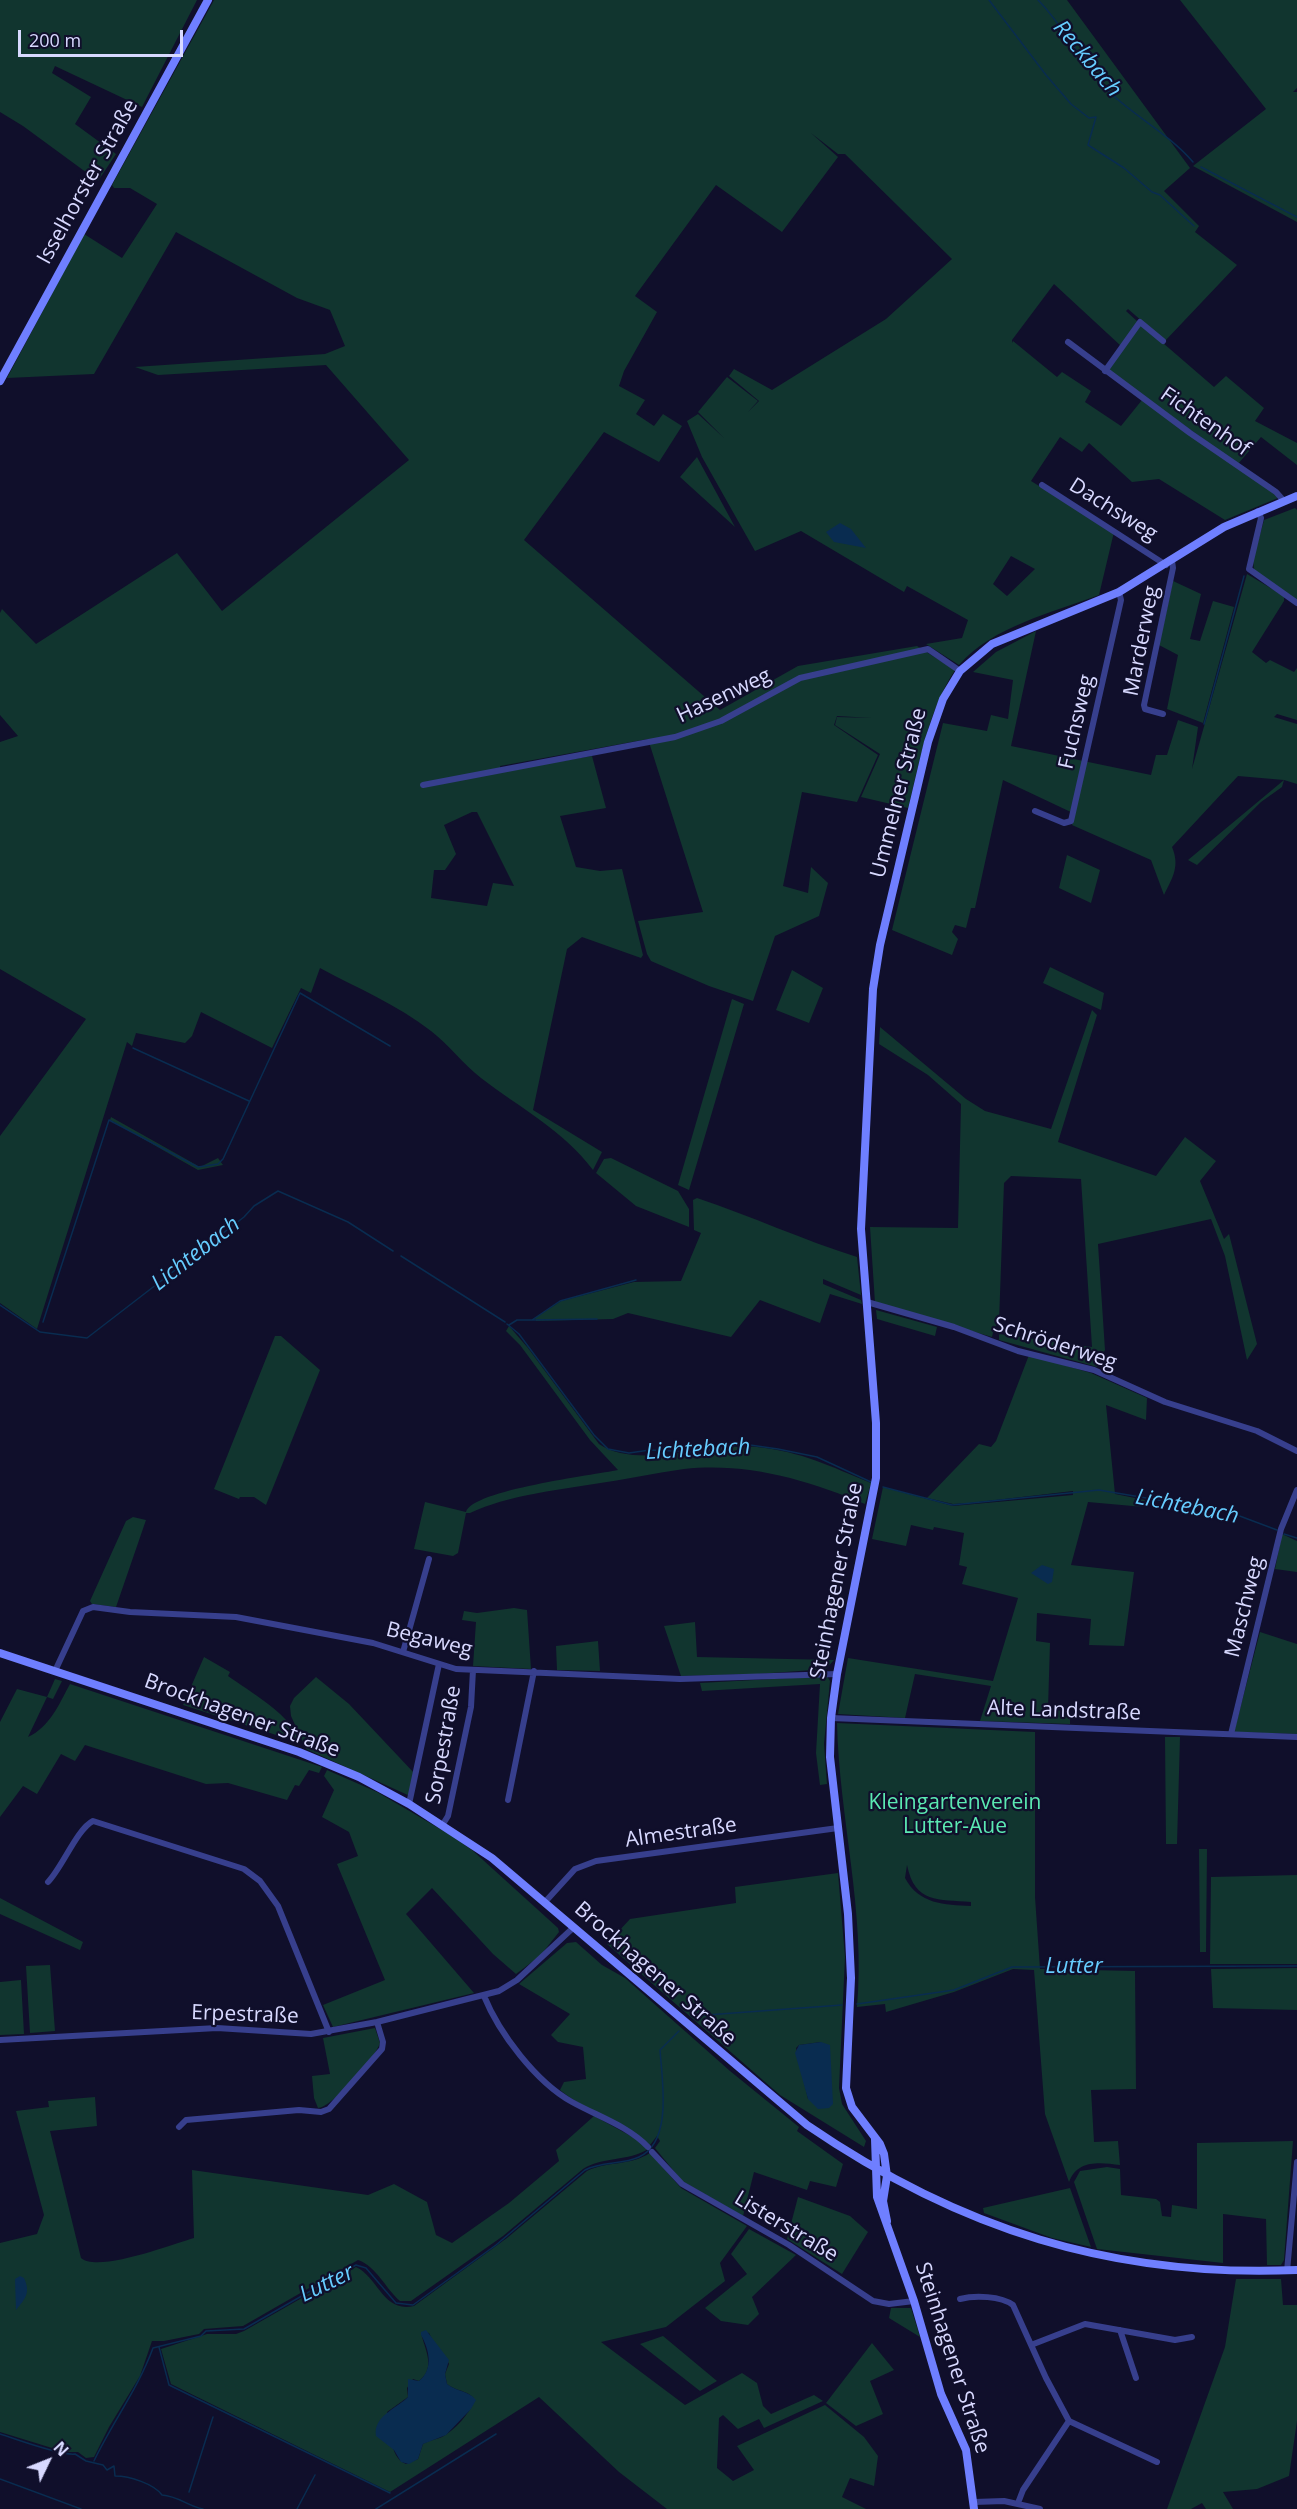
<!DOCTYPE html>
<html>
<head>
<meta charset="utf-8">
<style>
	body { margin:0 }
	#map { position:relative; width:1297px; height:2509px; overflow:hidden; background:#100f2b; font-family:"Open Sans",sans-serif }
	canvas { display:block }
	.north { position:absolute; left:18px; top:2431px; width:60px; height:60px; -webkit-text-stroke:4px #100f2b; paint-order:stroke; rotate:47deg; font-size:16px; font-weight:700; line-height:24px; text-align:center; color:#d8d9ff }
	.north::after { content:''; display:block; margin:auto; width:21px; height:27px; background:#d8d9ff; clip-path:polygon(50% 0,100% 100%,50% 72%,0 100%) }
	.scale { position:absolute; left:18px; top:30px; width:165px; height:27px; box-sizing:border-box; border:3px solid #d8d9ff; border-top:0; padding-left:8px; font-size:18px; line-height:21px; white-space:nowrap; color:#d8d9ff; -webkit-text-stroke:4px #100f2b; paint-order:stroke }
</style>
</head>
<body>
<div id="map">
<canvas width="1297" height="2509"></canvas>
<div class="north">N</div>
<div class="scale">200 m</div>
</div>
<script>
const ctx = document.querySelector('canvas').getContext('2d');
ctx.lineJoin = 'round';
function fill(path, color) { ctx.fillStyle = color; ctx.fill(path, 'evenodd'); }
function strokePath(path, color, width, dash) { ctx.strokeStyle = color; ctx.lineWidth = width; ctx.lineCap = dash ? 'butt' : 'round'; ctx.setLineDash(dash || []); ctx.stroke(path); }
function label(font, color, halo, rows, align = 'center') {
  ctx.font = font + ' "Open Sans",sans-serif'; ctx.lineWidth = 4.5; ctx.setLineDash([]); ctx.textBaseline = 'middle'; ctx.strokeStyle = halo; ctx.fillStyle = color; for (const [text, x, y, turn = 0] of rows) {
    ctx.save(); ctx.translate(x, y); ctx.rotate((+turn || 0) * Math.PI / 180); ctx.textAlign = isNaN(turn) ? turn : align; if (halo) ctx.strokeText(text, 0, 0); ctx.fillText(text, 0, 0); ctx.restore();
  }
}
fill(new Path2D(`
	M0,0H197L142,107L55,66L52,73L91,97L75,124L116,154L98,181L23,126L0,112Z
	M214,0H1067L1190,168L1164,191L1199,226L1195,232L1237,265L1165,341L1128,309L1126,311L1138,322L1121,346L1054,284L1012,340V343L1013,341L1057,377L1062,372L1091,391L1085,402L1121,426L1142,400L1275,494L1278,498L1225,520L1159,479L1132,482L1089,443L1082,452L1060,437L1031,481L1114,532L1099,595C1052,613 993,626 959,665L926,644L962,638L968,620L907,586L904,592L801,531L755,551L702,457L687,421L698,414L724,438L698,412L727,377L758,401L748,412L759,401L729,376L734,369L772,390L886,319L952,259L845,154H838L811,133L838,157L782,232L716,185L635,296L657,312L624,371L619,386L645,400L636,414L654,426L663,414L682,426L659,462L604,432L524,540L720,710L798,666L917,646L955,670C928,711 920,761 908,808L861,797L880,754L835,725L837,717L872,718L837,716L834,725L878,755L857,802L802,792L783,886L808,893L811,867L828,883L819,916L775,936L753,1001L709,986L651,961L647,954L638,921L703,912L648,739L500,766L501,771L592,756L606,808L560,816L576,867L600,871L622,869L643,955L641,958L582,937L567,949L533,1110L602,1152L593,1170C563,1130 520,1108 481,1078C463,1064 449,1045 431,1031C398,1005 357,988 320,968L311,993L301,988L272,1048L201,1012L192,1036L185,1043L136,1033L132,1046L127,1042L37,1329L0,1303V1136L86,1019L0,969V742L18,736L0,715V613L2,609L36,644L177,553L222,611L409,460L326,365L158,375L135,367L325,354L345,346L330,310L297,298L176,232L94,374L7,378L84,234L122,258L157,204L130,188H114L112,185ZM1011,556L1035,569L1007,596L993,584ZM472,812H477L514,886L493,883L487,906L431,898L434,870H445L456,854L444,825Z
	M1180,0H1297V88L1293,92H1297V222L1193,166L1266,109Z
	M1141,324L1214,387L1226,376L1264,408L1255,421L1297,443V465L1261,437L1238,464L1110,372L1109,368Z
	M697,457L735,527L680,477Z
	M1295,508L1297,510V600L1254,570L1253,560L1264,520Z
	M1247,574L1284,596V601L1252,652L1266,663L1270,660L1294,672L1297,668V720L1277,714L1274,717L1297,724V784L1284,780L1282,787L1261,802L1197,865L1188,860L1284,780L1238,776L1172,847C1180,866 1173,877 1164,895L1151,860L1072,825L1075,814L1003,780L975,908H971L966,928L955,925L952,932L958,939L952,955L892,930L943,723L987,731L991,715L1008,719L1013,680L973,672L996,652L1036,631L1011,746L1151,775L1156,755H1167L1178,720L1198,727L1192,769Z
	M1173,581L1201,594L1190,639L1200,641L1213,601L1234,607L1203,723L1167,709L1178,655L1159,645Z
	M1067,855L1100,870L1091,903L1059,888Z
	M1050,967L1104,993L1101,1010L1043,983Z
	M792,970L823,988L809,1023L776,1010Z
	M732,999L744,1004L689,1190L678,1185Z
	M1092,1010L1097,1015L1058,1142L1156,1176L1185,1137L1216,1161L1200,1181L1224,1239L1229,1234L1257,1344L1247,1360L1225,1256L1211,1219L1098,1244L1105,1350L1097,1367L999,1340V1334L1092,1347L1081,1179L1011,1176L1004,1183L999,1322L994,1328L992,1337L875,1303L870,1227L958,1228L961,1104L928,1075L879,1044L880,1027L966,1099L985,1111L1051,1129Z
	M111,1117L200,1167L218,1158L223,1165L198,1170L110,1120Z
	M611,1158L678,1191L689,1209V1227L636,1206L596,1173L604,1159Z
	M697,1198C751,1216 803,1240 857,1257L861,1295L823,1279V1284L861,1300L862,1304L830,1294L820,1323L760,1300L731,1337L628,1313L613,1319L536,1321L535,1318L561,1301L634,1282L681,1281L701,1233L694,1230L693,1200Z
	M876,1310L937,1327L935,1336L877,1319Z
	M509,1326L528,1348L599,1444C639,1471 712,1441 757,1447C803,1452 829,1466 871,1483L865,1504C808,1480 747,1462 684,1469C654,1473 624,1480 594,1484C551,1491 510,1495 470,1513H466L458,1553L453,1556L414,1549L425,1502L466,1512C472,1490 594,1475 618,1470L590,1440L520,1345L506,1331Z
	M275,1336H281L320,1370L266,1505L254,1497H240L239,1499L214,1489Z
	M1029,1355L1091,1373L1147,1398L1146,1420L1106,1405L1115,1494L1145,1500L1144,1507L1088,1502L1071,1565L1134,1572L1124,1646L1089,1645L1091,1619L1037,1613L1036,1641L1050,1643L1048,1709L1070,1712V1724L980,1721L991,1686L915,1674L905,1718L838,1714L848,1658L993,1681L1018,1598L962,1584L967,1567L959,1565L964,1533L934,1527L933,1530L911,1525L906,1546L872,1539L883,1487L953,1506L1073,1495V1491L970,1503L953,1504L927,1498L979,1444L991,1447L996,1441Z
	M133,1517L146,1520L116,1607L92,1604L90,1601L126,1521Z
	M1282,1534L1297,1541V1572L1275,1569Z
	M514,1608L527,1610L531,1669L473,1666L476,1622L462,1620L464,1611L477,1613Z
	M695,1622L697,1657L834,1660L826,1669L758,1674L681,1676L664,1626Z
	M1260,1632L1297,1644V1734L1234,1732Z
	M598,1641L600,1671L557,1670L556,1646Z
	M204,1657L230,1672L228,1676C247,1690 297,1718 298,1742L183,1705Z
	M827,1676L830,1681L824,1744L827,1784L820,1785L816,1753L820,1684L702,1691L700,1683Z
	M316,1677L349,1704L415,1774L410,1796L306,1749L291,1716L290,1706L294,1698Z
	M55,1679L62,1681L53,1699L47,1697L28,1737C50,1727 59,1704 70,1684L322,1767L319,1773L309,1770L299,1786L295,1785L287,1800L228,1783L206,1784L85,1745L75,1761L61,1754L37,1794L23,1786L0,1817V1722L17,1689L47,1697Z
	M837,1723L1035,1732V1897L1040,1969L1135,1971L1136,2089L1091,2090L1094,2142L1118,2141L1120,2165C1099,2162 1077,2160 1069,2182L1045,2114L1034,1970L1013,1969L954,1992L886,2012L885,2004L857,2007C866,1913 839,1817 837,1723ZM907,1865C915,1904 938,1899 971,1902V1906C944,1905 919,1904 905,1878Z
	M1165,1737H1180L1177,1844H1166Z
	M327,1770L377,1792L447,1833L472,1850L558,1928L559,1932L540,1956L516,1974L493,1954L432,1888L406,1914L474,1993L333,2027L323,2005L385,1980L337,1864L358,1856L349,1832L322,1817L334,1790L324,1776Z
	M1199,1849H1207L1206,1952H1200Z
	M838,1873L845,1957L839,2088L842,2104L866,2141L864,2147L780,2095L607,1944L630,1919L736,1903L735,1887ZM821,2042L808,2099L796,2048L799,2045Z
	M1297,1875V1964H1210L1211,1877Z
	M0,1898L83,1942L80,1950L0,1914Z
	M576,1942L602,1965L625,1978L730,2071L799,2127L797,2131L843,2164L836,2187L810,2181L807,2190L754,2172L743,2216L682,2181L655,2148L660,2141L657,2136L650,2145C623,2122 587,2112 560,2090L564,2082L586,2079L583,2047L558,2042L551,2035L570,2014L519,1984L567,1943Z
	M50,1965L55,2031L30,2033L26,1966Z
	M1297,1968V2010L1213,2008L1211,1969Z
	M21,1980L24,2034L0,2035V1982Z
	M375,2028L380,2043C376,2057 332,2108 318,2108L314,2098L312,2076L330,2074L323,2038Z
	M95,2097L97,2126L50,2131L81,2258C98,2273 173,2244 194,2238L192,2170L368,2195L394,2184L427,2202L436,2235L452,2243L509,2203L559,2161L556,2150L594,2116L640,2141L648,2149C628,2162 603,2156 583,2169L503,2236L411,2301H400C386,2289 376,2266 358,2260L243,2326L204,2329L199,2334L164,2341H152L140,2376L109,2427L94,2457L86,2458L78,2452H65L0,2432V2243L37,2234L44,2215L16,2111L49,2107L48,2101Z
	M1293,2141L1284,2260L1281,2265H1267L1266,2219L1223,2214V2263L1097,2249L1074,2182L1080,2171L1107,2167L1120,2169L1121,2195L1156,2199L1160,2202L1162,2216L1171,2217L1172,2205L1197,2209V2143Z
	M650,2153L681,2188L747,2226L720,2263L725,2281L666,2327L601,2342L685,2405L742,2373L757,2383L763,2406L771,2414L814,2395L823,2401L764,2428L759,2419L738,2429L723,2415L719,2418L717,2468L733,2481L754,2470L737,2446L825,2405L864,2437L878,2456L874,2486L850,2478L842,2497L866,2509H667L619,2472L539,2397L390,2492L171,2384L161,2349L207,2334H236L244,2331L356,2267C379,2278 383,2313 414,2306L507,2238L587,2171C607,2161 630,2166 650,2153ZM421,2332L429,2333C434,2345 444,2352 449,2364L445,2374L447,2384C457,2392 469,2390 475,2400C469,2414 455,2430 442,2437C435,2440 429,2440 423,2444L418,2459L406,2464C389,2458 390,2427 387,2412L408,2397L407,2388L413,2379L419,2381C437,2367 424,2349 421,2332Z
	M1070,2188L1091,2247L1052,2238L984,2213L983,2208Z
	M798,2197L850,2216L868,2232L842,2274L787,2239Z
	M749,2229L796,2255L752,2297L759,2314L748,2325L721,2321L705,2308L747,2274L731,2254Z
	M1236,2279H1281L1283,2305H1297V2421L1289,2476L1257,2489L1223,2492L1233,2509H1206L1202,2503L1191,2509H1167L1225,2347Z
	M891,2308H911L920,2337L889,2318Z
	M663,2336L717,2381L700,2391L640,2344Z
	M872,2343L894,2370L870,2381L883,2414L856,2426L826,2403Z`), '#11352f');
fill(new Path2D(`
	M840,523L851,529L866,548L834,542L826,532Z
	M1042,1565L1054,1569L1052,1582L1048,1584L1031,1573Z
	M821,2042L830,2045L833,2104L829,2108L818,2109L808,2099L795,2053L799,2045Z
	M20,2276L24,2278C31,2293 25,2299 16,2310L15,2279Z
	M426,2330L449,2360L445,2374L447,2384C457,2392 468,2390 476,2400L471,2409L446,2435L423,2444L418,2459L409,2464L401,2462L394,2450L376,2436C373,2416 396,2409 408,2397V2379L419,2381C434,2369 429,2349 421,2335V2332Z`), '#092c50');
strokePath(new Path2D(`
	M989,0L1046,75L1071,104L1089,118L1096,117L1088,145L1124,168L1152,192L1160,195L1194,226
	M1038,0C1064,26 1080,61 1105,88C1132,115 1168,133 1193,162
	M1201,167L1297,217
	M1204,724L1244,576
	M133,1048L249,1101
	M401,1256L505,1322
	M0,1305L40,1332L87,1338L244,1217L254,1206L278,1191L348,1222L393,1251
	M532,1320L597,1319
	M43,1322L109,1120L198,1167L218,1164L223,1159L300,993L390,1046
	M507,1324L519,1334L594,1435L608,1449L629,1453L650,1450L696,1452L743,1444L778,1449L817,1457L871,1482
	M509,1325L517,1320H532L560,1301L636,1280
	M883,1487L952,1505L1099,1490L1229,1512L1277,1530
	M1284,1534L1297,1538
	M857,2004L954,1990L1012,1967L1297,1966
	M693,2016L842,2005
	M159,2347L169,2385L390,2493
	M0,2434C16,2439 61,2456 75,2454L86,2461L103,2465L107,2470L114,2466L115,2476C130,2476 154,2484 162,2495C178,2496 188,2506 203,2509
	M94,2461C112,2423 138,2389 153,2348L201,2336L206,2331L244,2329L356,2265L366,2268L396,2303L413,2305L496,2245L585,2170C602,2161 622,2165 639,2157C673,2142 662,2080 660,2050L679,2031
	M0,2479L81,2509
	M189,2492L213,2417
	M297,2509L315,2475
	M376,2509L496,2434`), '#092c50', 1.5);
strokePath(new Path2D(`
	M1068,342L1190,433L1276,492L1284,501
	M1105,371L1140,322L1163,341
	M1042,485L1166,565
	M1258,511L1261,518L1249,569L1297,603
	M1163,714L1145,709L1144,705L1173,568L1172,561
	M423,785L675,737L721,721L800,678L928,649L960,671
	M1035,811L1064,823L1071,821L1121,600L1119,592
	M867,1302L954,1327L1018,1351L1094,1370L1165,1402L1257,1431L1297,1451
	M403,1652L429,1559
	M55,1671L83,1611L93,1607L130,1612L236,1617L373,1643L456,1669L680,1679L837,1674
	M831,1718L1297,1737
	M1231,1734L1281,1529L1297,1490
	M508,1800L534,1671
	M409,1804L439,1664
	M443,1824L448,1816L471,1707L473,1670
	M48,1882C62,1868 77,1829 93,1821L244,1869L260,1881L278,1906L329,2032
	M545,1902L575,1869L596,1861L838,1828
	M484,1996C499,2033 536,2082 572,2102C597,2116 628,2126 648,2147
	M0,2040L217,2028L311,2034L377,2022L499,1991L517,1980L574,1927
	M179,2127L186,2120L299,2110L321,2112L329,2109L382,2049L383,2042L377,2022
	M652,2152L682,2184L789,2245L873,2301L889,2304L914,2301
	M1287,2271L1297,2162
	M960,2299C975,2295 1001,2296 1013,2305L1046,2378L1069,2421
	M1120,2330L1136,2378
	M1031,2345L1085,2324L1175,2340L1192,2337
	M1069,2421L1157,2462
	M974,2502L1004,2501L1040,2509
	M1018,2503L1023,2490L1069,2421`), '#373f8d', 6);
strokePath(new Path2D(`
	M0,381L208,0
	M0,1653L299,1752L359,1777L409,1804L492,1858L807,2125C959,2229 1112,2278 1297,2270
	M875,2139L877,2197L914,2301L941,2394L966,2450L974,2509
	M887,2221L883,2201L887,2176L884,2154L880,2144L852,2107L846,2088L851,1978L848,1914L830,1757L831,1718L837,1674L876,1478V1423L861,1229L873,989L880,945L928,742L943,699L960,671L992,644L1119,592L1224,527L1297,496`), '#6f7fff', 8);
label('21px', '#d8d9ff', '#100f2b', [
	["Isselhorster Straße",88,182,-61],
	["Fichtenhof",1205,422,35],
	["Dachsweg",1113,510,32],
	["Marderweg",1142,641,-79],
	["Hasenweg",724,696,-25],
	["Fuchsweg",1077,722,-77],
	["Ummelner Straße",899,793,-76],
	["Schröderweg",1055,1344,18],
	["Steinhagener Straße",837,1581,-79],
	["Maschweg",1245,1607,-76],
	["Begaweg",429,1640,14],
	["Alte Landstraße",1064,1711,2],
	["Brockhagener Straße",242,1716,20],
	["Sorpestraße",444,1745,-80],
	["Almestraße",681,1833,-8],
	["Brockhagener Straße",655,1974,41],
	["Erpestraße",245,2015,2],
	["Listerstraße",786,2227,31],
	["Steinhagener Straße",952,2358,72]
]);
label('21px', '#5be9b2', '#100f2b', [
	["Kleingartenverein",955,1803],
	["Lutter-Aue",955,1827]
]);
label('italic 22px', '#66cdff', '#100f2b', [
	["Reckbach",1087,59,50],
	["Lichtebach",196,1254,-38],
	["Lichtebach",698,1450,-3],
	["Lichtebach",1187,1507,11],
	["Lutter",1074,1967],
	["Lutter",327,2284,-26]
]);
</script>
</body>
</html>
